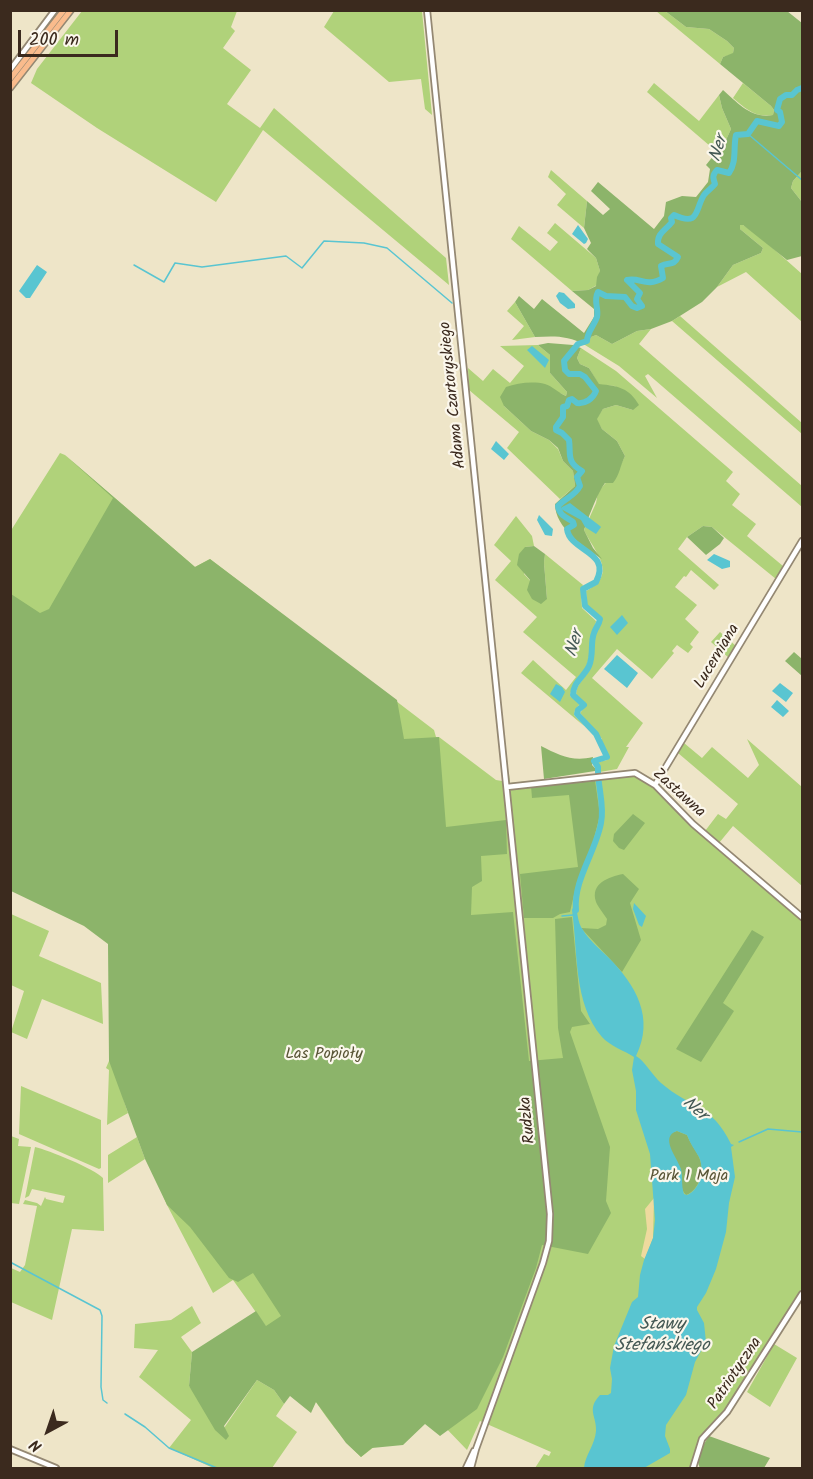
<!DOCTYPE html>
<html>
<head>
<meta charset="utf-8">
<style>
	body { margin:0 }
	#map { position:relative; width:813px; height:1479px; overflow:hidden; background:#eee5c8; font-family:Kalam,sans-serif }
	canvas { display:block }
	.frame { position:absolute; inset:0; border:12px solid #3b2a1e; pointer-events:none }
	.north { position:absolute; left:18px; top:1401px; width:60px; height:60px; -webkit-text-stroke:4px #fbf7ec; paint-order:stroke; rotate:220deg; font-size:16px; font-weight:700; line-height:24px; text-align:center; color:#3b2a1e }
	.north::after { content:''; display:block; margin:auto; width:21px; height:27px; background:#3b2a1e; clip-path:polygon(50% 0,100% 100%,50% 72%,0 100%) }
	.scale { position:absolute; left:18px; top:30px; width:100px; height:27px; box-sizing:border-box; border:3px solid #3b2a1e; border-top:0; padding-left:8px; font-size:18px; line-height:21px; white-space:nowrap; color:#3b2a1e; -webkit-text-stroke:4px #fbf7ec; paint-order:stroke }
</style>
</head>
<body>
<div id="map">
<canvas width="813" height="1479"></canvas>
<div class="frame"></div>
<div class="north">N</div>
<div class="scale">200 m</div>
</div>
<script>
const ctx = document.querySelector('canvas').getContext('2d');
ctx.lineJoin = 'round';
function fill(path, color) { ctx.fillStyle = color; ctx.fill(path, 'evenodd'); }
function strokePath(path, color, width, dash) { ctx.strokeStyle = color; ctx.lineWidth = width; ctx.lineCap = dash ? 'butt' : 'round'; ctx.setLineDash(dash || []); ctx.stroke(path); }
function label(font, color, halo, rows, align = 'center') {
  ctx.font = font + ' Kalam,sans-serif'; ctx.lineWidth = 4.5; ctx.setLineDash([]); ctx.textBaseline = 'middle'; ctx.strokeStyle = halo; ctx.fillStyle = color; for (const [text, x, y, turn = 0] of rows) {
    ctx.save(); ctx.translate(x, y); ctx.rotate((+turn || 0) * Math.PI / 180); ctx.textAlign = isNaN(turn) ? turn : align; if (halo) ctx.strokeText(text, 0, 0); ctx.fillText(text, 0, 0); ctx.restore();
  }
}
fill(new Path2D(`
	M82,11H237L231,27L235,31L223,48L251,70L227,104L260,128L274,108L446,258L449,285L263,130L216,202L97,128L31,83L37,69Z
	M334,11H422L432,115L425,109L421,79L389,82L324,27Z
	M656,11H665L686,27L709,29L727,41L734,48L733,54L723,57L720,64Z
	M654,83L699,121L719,95L722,108L731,129L726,140L717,152L647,92Z
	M743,83L771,106L774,110L773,115C755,118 746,109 733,98Z
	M551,170L587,201L584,228L557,205L566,194L548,177Z
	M802,171V202L791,188L793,181Z
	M555,223L596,258L600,271L597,285L588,290L572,291L511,239L519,226L550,251L558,242L547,233Z
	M739,225H743L758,235L802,274V322L746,272L717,287L733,265L761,253L763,248L740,229Z
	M515,302L535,337L512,340L524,326L507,311Z
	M680,316L802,423V434L672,321Z
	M651,329L639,344L802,486V507L648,374L645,376L657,398L619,366L585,345L589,342L591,337L596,335L612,344L637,331Z
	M538,345L550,355V373L567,392L566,396L560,393L504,406L531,431L549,440L558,449L563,461L573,471L575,486L560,499L507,448L519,432L469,390L468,368L483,381L493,369L510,383L524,366L500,346Z
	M581,348L616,371L733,472L726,481L740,494L732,505L756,524L747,536L783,566L776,579L712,527L703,526L687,537L678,549L719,585L714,590L691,570L686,577L684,576L675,587L697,605L685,619L699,632L690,644L693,647L688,653L677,645L672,651L674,653L652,679L617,649L592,678L643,723L626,747H629L617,769L600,772L598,762L607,760L609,757L602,744V739L580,713L586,705L576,695C576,684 584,680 589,670C596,658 592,645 596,633C598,628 601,625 602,619L587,605L586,591C619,574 595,553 584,530L596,503L598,492L620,466L625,456L617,441L602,429L596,419L603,409L616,405L633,410L615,386L599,385L589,368L580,364L577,358Z
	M60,453L65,455L195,567L210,559L434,730L436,737H439L496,780L502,781V778L505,782L508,783L509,774L510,783L635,770L654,781L678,808L705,831L718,814L726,819L738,804L678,753L684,743L702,758L712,747L748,778L759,765L747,739L802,787V886L733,826L719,843L802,914V1288L722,1416L703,1435L691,1468H535L544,1454L549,1456L551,1452L480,1421L467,1450L442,1424L428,1405L361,1457C335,1433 316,1402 296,1372C276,1341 255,1310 233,1280L213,1293L167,1205L123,1098L128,1113L107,1125L109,1070L106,1068L109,1061V934L11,889L10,532Z
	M516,516L532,536L534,546L525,547L524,574L547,599L544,563L545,554L583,585L581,590L582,608L596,621C596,626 593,629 592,634C589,645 591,656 586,667C579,679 573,681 570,696L580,704L575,710L574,715L584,726L521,673L533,660L566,690L576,677L523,632L537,617L495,580L511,561L494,545Z
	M720,632L736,646L729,658L711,642Z
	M11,914L49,931L39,956L101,983L103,1024L42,999L27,1039L11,1032L24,991L11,985Z
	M21,1086L101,1120V1168L99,1169L19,1134Z
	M11,1136L19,1139L18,1146L31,1147L19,1204L11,1203Z
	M137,1137L145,1159L108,1183V1155Z
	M35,1147C48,1150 95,1169 103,1178L104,1231L72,1229L52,1320L11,1302V1268L20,1272L25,1265L37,1206L23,1204L25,1200L37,1203L41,1206L45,1197L46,1199L63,1203L65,1196L32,1189L29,1196L25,1198Z
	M192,1306L201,1323L181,1337L192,1352L189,1386L224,1428L257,1380L274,1390L284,1404L276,1416L297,1432L272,1468H210L211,1467L169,1448L191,1420L139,1377L158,1350L134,1348L135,1324L171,1320Z
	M774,1344L797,1358L770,1407L747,1392Z`), '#b0d27a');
fill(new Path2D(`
	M665,11H787L802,23V171L793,181L791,188L802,202V256L787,260L743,225H740V229L763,248L761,253L733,265L717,287L702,302L672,321L651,329L637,331L612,344L596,335L591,337L589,342L585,345C568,335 553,336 535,337L515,302L519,296L534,309L542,299L584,333L594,317V309L572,291L588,290L596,286L597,277L600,271L596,258L587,249L591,243L584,228L587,201L603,215L610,209L591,191L598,182L654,229L664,216L666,202L682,196L696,197L708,182L710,169L706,165L726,140L731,129L722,108L719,95L723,90C738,103 751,119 773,115L774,110L771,106L720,64L723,57L733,53L734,48L727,41L709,29L686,27Z
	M548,343L573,345L581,348L577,358L580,364L589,368L599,384C619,386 629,388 639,405L633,410L616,405L603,409L597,419L602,429L617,441L625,456C620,466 620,474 613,483H605C597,494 589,516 584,530L593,548L602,559C584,547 555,528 555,504L575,486L573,471L563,461L558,448L549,440L531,431L504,406L500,397L506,387C517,383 533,381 545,384C552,386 559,393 566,396L567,392L550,373V355L538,345Z
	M65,455L195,567L210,559L397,700L404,739L439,737L446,827L506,820L507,854L481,856L482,881L472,887L471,915L513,912L529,1061L563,1058L558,1028L555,919L572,917L581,1011L590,1024L572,1027L570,1032L610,1147L606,1201L611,1213L588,1254L542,1245L536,1268L503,1357L477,1409L440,1436L425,1424L403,1445L372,1448L361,1457L346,1443L316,1402L311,1413L290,1396L284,1404L274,1390L257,1380L224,1426L229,1436L226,1440L215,1430L189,1386L192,1352L256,1311L266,1326L281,1316L253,1273L238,1282L229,1278L190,1227L167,1205L145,1159L109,1061L108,944L84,926L11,891V594L40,613L49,609L113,498Z
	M703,526L712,527L724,538L720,544L706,555L687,537Z
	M534,546L545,554L544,563L547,599L541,604L532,599L527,590L530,580L517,565L519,554L525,547Z
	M794,652L802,659V676L785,661Z
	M541,746C559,755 572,762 593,757L592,765L595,768V771L544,779Z
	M595,780L600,815L593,842L577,882L570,912L560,914L553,918H524L520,874L578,867L569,795L532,798L531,786Z
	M633,814L645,823L624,850L619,848L613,841L614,834Z
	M623,874L639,889L630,903L641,940L622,972L581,928L598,929L606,925L607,919C604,914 598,907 596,902C590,883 609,877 623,874Z
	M752,930L764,937L723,1003L734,1011L701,1062L676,1049Z
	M677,1131L687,1135C690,1143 695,1149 699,1157C705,1170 700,1190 686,1195C679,1188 683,1182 682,1173C679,1162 665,1147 669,1136C671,1132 674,1132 677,1131Z
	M709,1436L770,1458L764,1468H700C695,1459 703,1445 709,1436Z`), '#8cb46a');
fill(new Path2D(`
	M654,1198L653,1238L645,1259L641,1256L647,1229L645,1209Z`), '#eeda9e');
fill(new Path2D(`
	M578,225L588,239L586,243L584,244L572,234Z
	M37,265L47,272L30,298H26L19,291Z
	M559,292L564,293L575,304V308L568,309L560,303L556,296Z
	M532,346L549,360L545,368L527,350Z
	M496,441L509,454L504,460L491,449Z
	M570,503L600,526L601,527L596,534L585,527L581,520L561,509L562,507Z
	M539,515L553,529L552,536L545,535L537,520Z
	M714,554L730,561V567L722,569L707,560Z
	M622,615L628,623L617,635L610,627Z
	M617,655L638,673L627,688L604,669Z
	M780,683L793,693L786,702L772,691Z
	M556,684L562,687L565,692L560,702L550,694Z
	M777,700L789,711L783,717L771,707Z
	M575,903C578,912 577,922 583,930C589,940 599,948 608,957C636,985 655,1018 636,1056C645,1061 652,1075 661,1083C690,1108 712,1104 731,1144L734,1145L731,1147L735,1177L729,1203L726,1232L716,1269L706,1293L697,1307V1310L704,1323L706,1342L695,1362L686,1395L666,1425L665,1436L670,1449V1453L644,1468H584C585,1455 595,1445 596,1431C597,1416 586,1410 600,1395H608L611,1393L612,1379L610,1368L614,1346L632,1302L638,1297L640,1275L644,1260L653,1238L655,1220L650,1154L636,1110V1091L632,1070L634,1057C625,1051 610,1046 602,1037C573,1003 578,952 572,910ZM677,1131L687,1135C690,1143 694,1149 699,1157C705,1170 700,1190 687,1195L684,1194C681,1185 683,1177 681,1169C677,1157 659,1137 677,1131Z
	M634,903L646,916L642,927L639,925L633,909Z`), '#59c5d1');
strokePath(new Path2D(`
	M748,134L802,180
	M134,265L164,282L175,263L202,267L286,256L302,268L324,241L364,243L387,248L452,303
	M562,916L573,915
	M739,1142L768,1129L802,1132
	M10,1262L100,1310L102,1316L101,1387L103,1400L107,1403
	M125,1414L145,1427L169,1448L217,1468`), '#59c5d1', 1.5);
strokePath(new Path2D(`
	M576,910C573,881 596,851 601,823C605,805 597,785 598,767L594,761L607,757L596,734L577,714L578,710L584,705L573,695C573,682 584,677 589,666C594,655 590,643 594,633C596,627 599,625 600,619L585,606L583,589L596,582C612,551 570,552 567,529L574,525L573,522C566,517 559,515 558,506C565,498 575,496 580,486L577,477L582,471C566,462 571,454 569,440L562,433L556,430V427L563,417V407L567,406L569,400L572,399L577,403C585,404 593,399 596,391L585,377L580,374H569L565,370L564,361L578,344L587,341C587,332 594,326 597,317C599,308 593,301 598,292L606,296L625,297L632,306L637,308L642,306L637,299L640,293L627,280C641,277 646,288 663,278L661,266C669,262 674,266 678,257L658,244C657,233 666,230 672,222L671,218L674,215C700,227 695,209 704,195C707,191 712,188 715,184C713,178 712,175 717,170L729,173C737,162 733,148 736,135L748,134L757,121L779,126L782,122L780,112L777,110L780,99L786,95H792L797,90L802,88`), '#59c5d1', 6);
const tertiary = new Path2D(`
	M427,10L550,1214L549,1241L543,1263L476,1449L471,1468
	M10,70L55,10
	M655,785L802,541
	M507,787L635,773L655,785L693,824L802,917
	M10,1449L56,1468
	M466,1468L474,1451
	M693,1468L702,1439L727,1412L802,1294`);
const primary = new Path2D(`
	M10,79L64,10
	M10,88L71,10`);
strokePath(tertiary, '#948873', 8);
strokePath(primary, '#948873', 8);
strokePath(tertiary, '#fff', 4.5);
strokePath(primary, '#fabb8c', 5);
label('16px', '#3b2a1e', '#fbf7ec', [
	["Adama Czartoryskiego",454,395,-96],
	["Lucerniana",718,657,-59],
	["Zastawna",678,794,42],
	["Rudzka",529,1120,-96],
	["Patriotyczna",736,1374,-56]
]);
label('16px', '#585435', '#fbf7ec', [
	["Las Popioły",324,1055],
	["Park 1 Maja",689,1177]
]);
label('italic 18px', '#445854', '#fbf7ec', [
	["Ner",720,149,-74],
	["Ner",576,644,-74],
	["Ner",694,1110,40],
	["Stawy",662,1326],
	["Stefańskiego",662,1347]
]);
</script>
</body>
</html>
